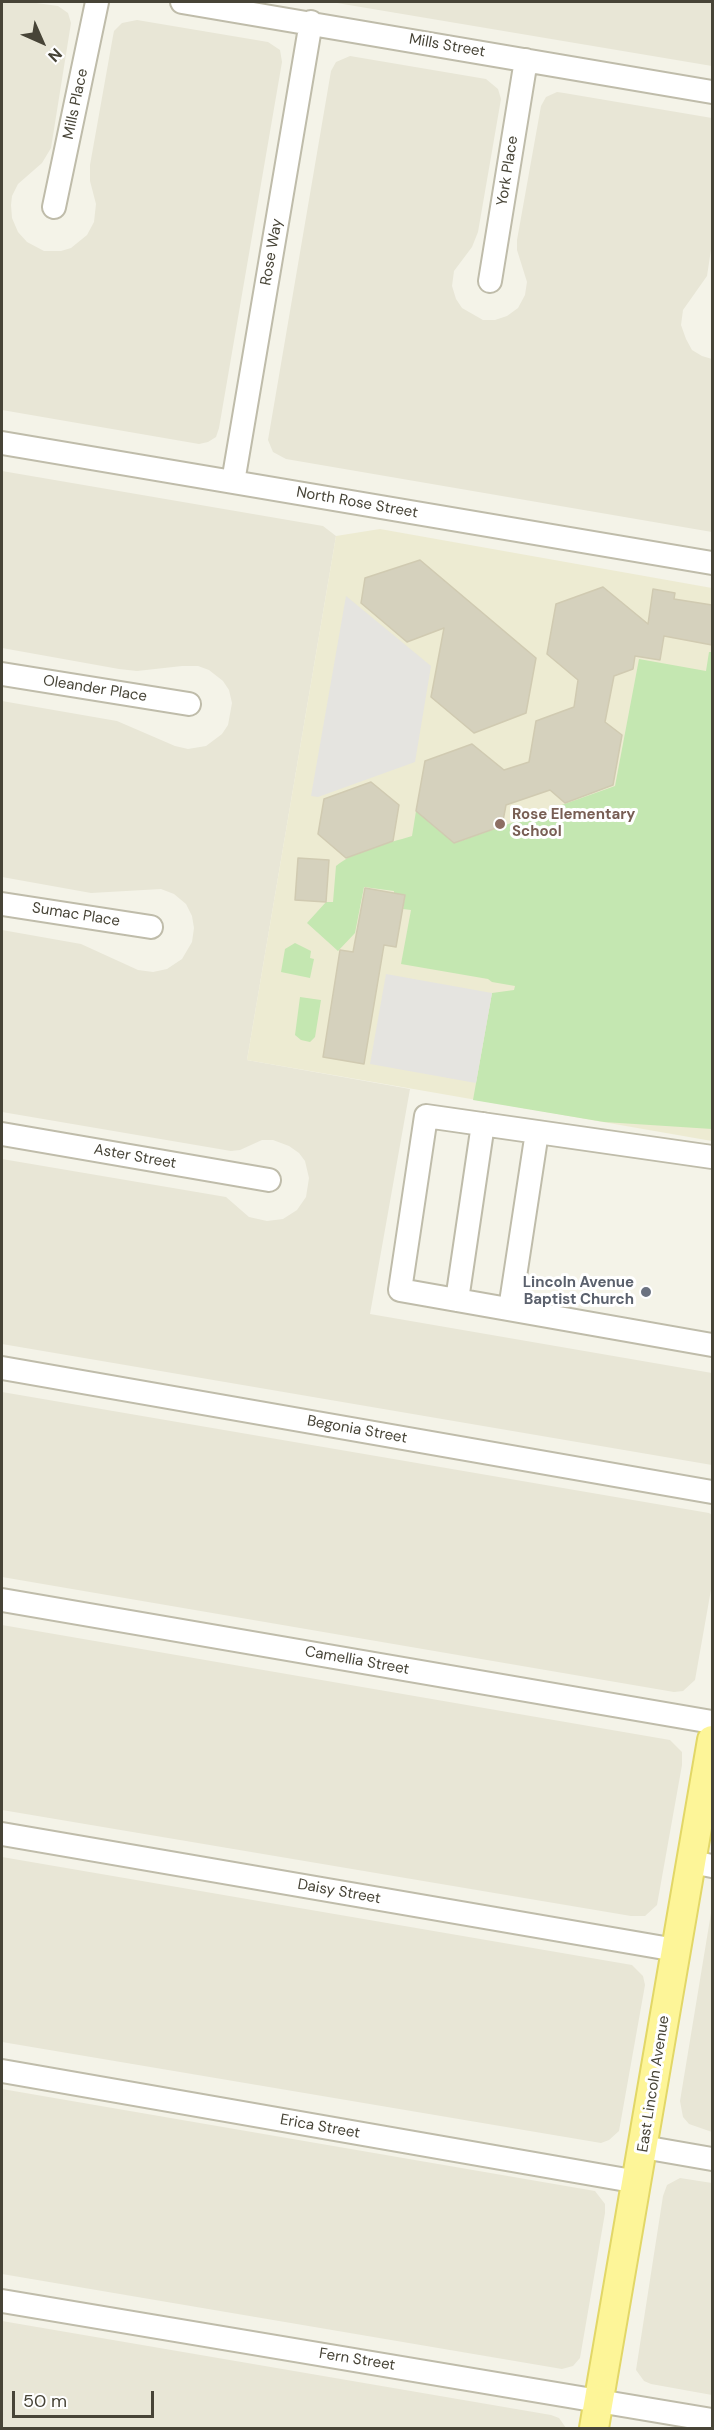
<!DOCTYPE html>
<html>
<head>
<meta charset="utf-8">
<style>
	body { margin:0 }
	#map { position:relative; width:714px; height:2430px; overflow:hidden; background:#f4f3e8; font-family:"DM Sans",sans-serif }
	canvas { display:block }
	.frame { position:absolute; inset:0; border:3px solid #474437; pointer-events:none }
	.north { position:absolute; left:12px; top:12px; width:60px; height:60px; -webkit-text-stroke:4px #fff; paint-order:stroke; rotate:135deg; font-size:16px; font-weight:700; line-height:24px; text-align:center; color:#474437 }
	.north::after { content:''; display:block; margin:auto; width:21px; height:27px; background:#474437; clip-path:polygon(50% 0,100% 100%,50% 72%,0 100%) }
	.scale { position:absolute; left:12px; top:2391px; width:142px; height:27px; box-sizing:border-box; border:3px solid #474437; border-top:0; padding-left:8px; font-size:18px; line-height:21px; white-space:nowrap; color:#474437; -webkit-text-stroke:4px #fff; paint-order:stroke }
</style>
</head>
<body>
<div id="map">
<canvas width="714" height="2430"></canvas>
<div class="frame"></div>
<div class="north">N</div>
<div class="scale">50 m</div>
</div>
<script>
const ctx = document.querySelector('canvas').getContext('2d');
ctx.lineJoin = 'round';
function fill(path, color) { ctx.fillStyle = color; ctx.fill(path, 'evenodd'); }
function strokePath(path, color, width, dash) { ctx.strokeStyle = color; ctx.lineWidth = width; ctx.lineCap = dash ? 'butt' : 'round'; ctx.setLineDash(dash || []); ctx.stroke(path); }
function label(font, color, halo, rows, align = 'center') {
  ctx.font = font + ' "DM Sans",sans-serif'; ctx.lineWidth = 6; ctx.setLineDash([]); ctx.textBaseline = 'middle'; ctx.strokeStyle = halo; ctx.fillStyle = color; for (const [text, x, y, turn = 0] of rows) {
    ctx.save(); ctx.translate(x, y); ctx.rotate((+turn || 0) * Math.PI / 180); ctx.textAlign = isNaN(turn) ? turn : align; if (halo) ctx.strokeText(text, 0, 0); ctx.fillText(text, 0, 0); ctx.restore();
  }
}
fill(new Path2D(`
	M2,2H29L58,6L68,13L71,23L51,148L42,163L18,184L12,196L11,205L12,218L18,232L27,242L44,251H61L71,248L87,235L94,222L96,204L90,181V165L113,36L114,31L122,23L137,20L268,42L280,50L282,62L219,428L216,437L208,442L199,444L2,410Z
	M331,2H712V66Z
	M350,56L486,79L498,89L501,99L478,232L472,247L454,271L452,286L456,299L462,308L483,320H495L507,316L518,308L525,295L527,282L517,250V240L541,106L546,97L557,92L564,93L712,118V243L707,276L683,310L681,325L686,339L692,350L702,356L712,359V532L286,459L273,452L268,440L331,71L336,62Z
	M2,471L323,526L336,536L247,1060L410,1089L370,1314L712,1373V1465L2,1344V1159L226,1197L249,1217L267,1221L283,1219L297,1210L306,1197L309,1178L305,1161L299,1153L289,1146L273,1140H262L240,1150L231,1151L2,1112V930L81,944L138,970L153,972L167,969L182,959L192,942L194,928L192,916L186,904L174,894L161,889L91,893L2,877V701L117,721L175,746L188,749L206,746L222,734L228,725L232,703L229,690L223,681L209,670L198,666H182L137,671L119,669L2,648Z
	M2,1392L709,1513L712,1515V1584L695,1680L683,1691L674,1692L2,1577Z
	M2,1625L670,1740L682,1752V1765L657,1905L645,1916H631L2,1810Z
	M2,1857L632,1965L643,1976L645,1985L619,2131L609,2140L601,2143L2,2042Z
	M712,1907V2132L689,2124L683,2117L680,2101Z
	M2,2089L595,2191L605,2204V2213L580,2358L573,2366L562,2369L2,2274Z
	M680,2178L712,2183V2395L651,2384L644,2381L636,2370L663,2196L667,2185Z
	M2,2321L551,2415L559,2418L566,2428H2Z`), '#e8e6d6');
fill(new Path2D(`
	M380,529L712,588V1141L247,1060L336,536Z`), '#edebd2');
fill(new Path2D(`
	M709,652H712V1129L604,1122L473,1100L492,993L514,990L515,986L492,982L488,979L401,964L411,910L403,909L405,895L394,894V891L364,887L355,933L338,951L307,923L326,902H333L336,866C357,849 386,844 412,836L416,811L455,843L615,786L639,659L706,671Z
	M295,943L311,951L310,958L314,959L310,978L281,972L285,949Z
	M300,997L321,1000L315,1037L310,1042L301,1040L295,1035Z`), '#c4e7b1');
fill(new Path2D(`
	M346,596L431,666L415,762L318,797L311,796Z
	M386,974L492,993L476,1083L370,1064Z`), '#e5e4e0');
const building = new Path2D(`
	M420,560L536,658L526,713L474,733L431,697L444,628L407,642L361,603L365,578Z
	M603,587L648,624L653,589L675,593L674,599L712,605V645L664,636L660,660L635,656L633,669L614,676L605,722L622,735L613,785L565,803L550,790L506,805L502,826L454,843L416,811L425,761L472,744L504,770L529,762L536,721L574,707L578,680L547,654L556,604Z
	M371,782L399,805L393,841L346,858L318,834L324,799Z
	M298,858L329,860L326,902L295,900Z
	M365,888L405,895L396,947L384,945L364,1064L323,1057L340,950L353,952Z`);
fill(building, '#d5d1bd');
strokePath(building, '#d0cab1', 1.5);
const minor = new Path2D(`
	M182,2L712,92
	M54,207L97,2
	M490,281L526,60
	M2,443L712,563
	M233,482L311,22
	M2,674L189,704
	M2,904L151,927
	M2,1134L269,1180
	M712,1157L426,1116L400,1290L712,1345
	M457,1300L483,1124
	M510,1309L537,1132
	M2,1368L712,1492
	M2,1600L712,1722
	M2,1834L676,1950
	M692,1862L712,1866
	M2,2071L638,2182
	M643,2147L712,2159
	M2,2301L712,2420`);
const major = new Path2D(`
	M594,2428L712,1740`);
strokePath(minor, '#bfbcaa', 26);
strokePath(major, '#e2d767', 32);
strokePath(minor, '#fff', 22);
strokePath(major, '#fdf598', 28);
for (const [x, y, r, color] of [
	[500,824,6,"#8d6e63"],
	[646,1292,6,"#6b7280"]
]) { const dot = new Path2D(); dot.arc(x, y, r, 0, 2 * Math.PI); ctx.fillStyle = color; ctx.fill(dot); strokePath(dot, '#fff', 2); }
label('15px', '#474437', '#fff', [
	["Mills Street",447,46,10],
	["Mills Place",76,104,-78],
	["York Place",508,171,-81],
	["Rose Way",272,252,-80],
	["North Rose Street",357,503,10],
	["Oleander Place",95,689,9],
	["Sumac Place",76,915,9],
	["Aster Street",135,1157,10],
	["Begonia Street",357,1430,10],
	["Camellia Street",357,1661,10],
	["Daisy Street",339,1892,10],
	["East Lincoln Avenue",654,2084,-81],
	["Erica Street",320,2127,10],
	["Fern Street",357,2360,9]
]);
label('bold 15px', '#785e54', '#fff', [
	["Rose Elementary",512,815],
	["School",512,832]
], 'left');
label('bold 15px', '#5b616d', '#fff', [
	["Lincoln Avenue",634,1283],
	["Baptist Church",634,1300]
], 'right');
</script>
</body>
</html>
